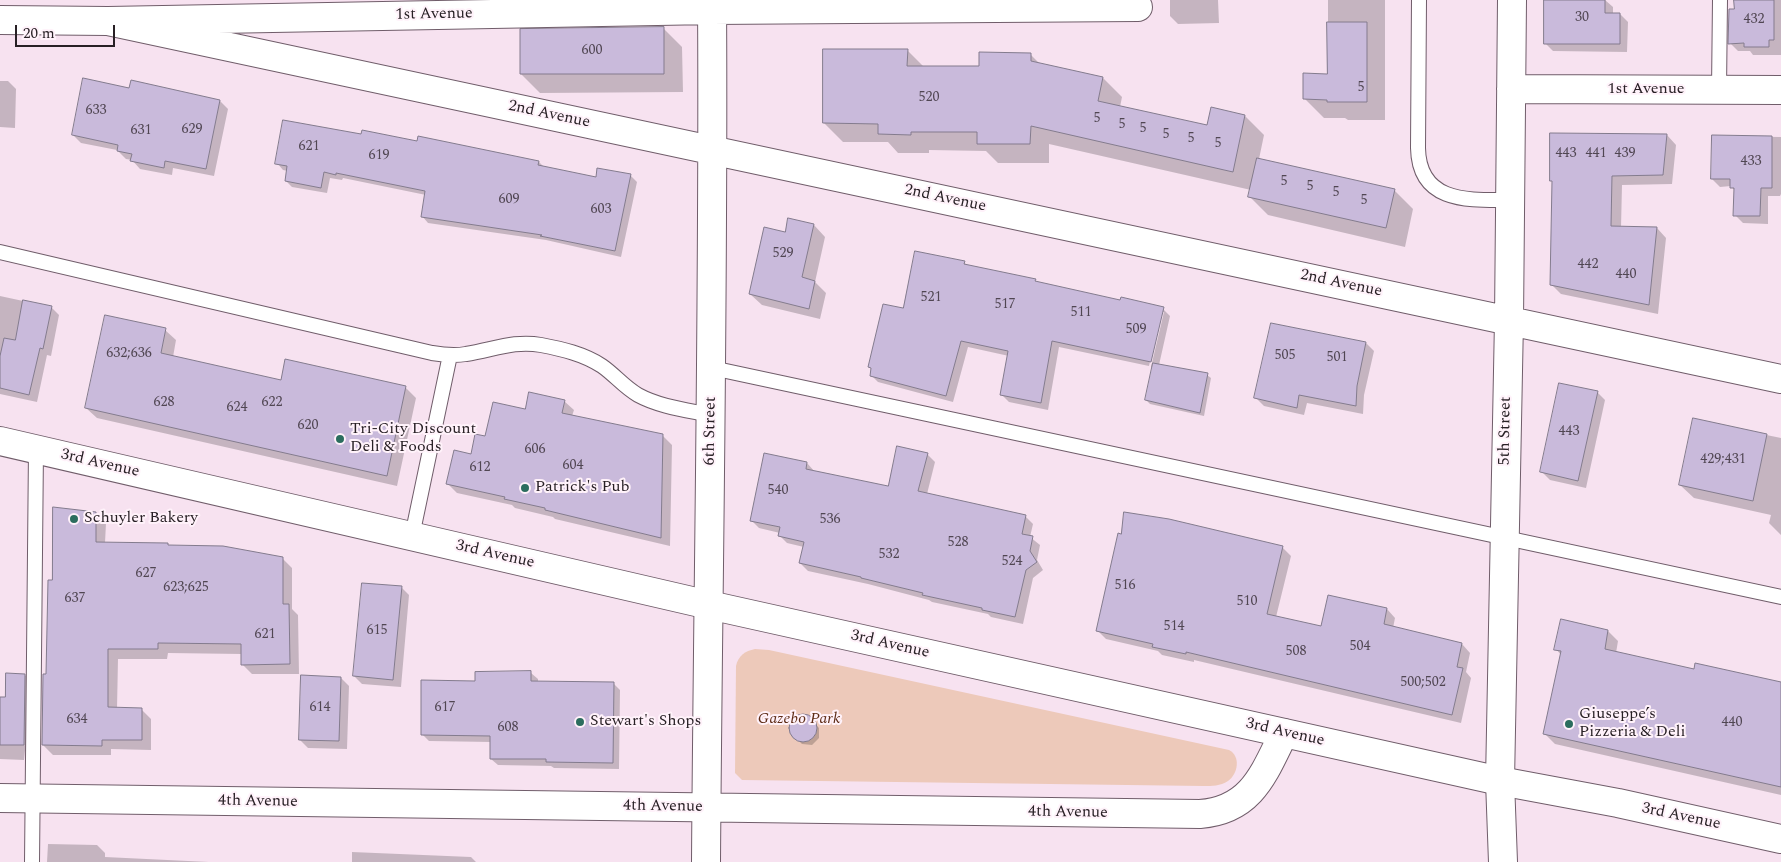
<!DOCTYPE html>
<html>
<head>
<meta charset="utf-8">
<style>
	body { margin:0 }
	#map { position:relative; width:1781px; height:862px; overflow:hidden; background:#f7e2f0; font-family:Spectral,serif }
	canvas { display:block }
	.scale { position:absolute; left:15px; top:25px; width:100px; height:22px; box-sizing:border-box; border:2px solid #282025; border-top:0; padding-left:6px; font-size:15px; line-height:18px; white-space:nowrap; color:#282025; -webkit-text-stroke:4px #fff2fa; paint-order:stroke }
</style>
</head>
<body>
<div id="map">
<canvas width="1781" height="862"></canvas>
<div class="scale">20 m</div>
</div>
<script>
const ctx = document.querySelector('canvas').getContext('2d');
ctx.lineJoin = 'round';
function fill(path, color) { ctx.fillStyle = color; ctx.fill(path, 'evenodd'); }
function strokePath(path, color, width, dash) { ctx.strokeStyle = color; ctx.lineWidth = width; ctx.lineCap = dash ? 'butt' : 'round'; ctx.setLineDash(dash || []); ctx.stroke(path); }
function label(font, color, halo, rows, align = 'center') {
  ctx.font = font + ' Spectral,serif'; ctx.lineWidth = 4; ctx.setLineDash([]); ctx.textBaseline = 'middle'; ctx.strokeStyle = halo; ctx.fillStyle = color; for (const [text, x, y, turn = 0] of rows) {
    ctx.save(); ctx.translate(x, y); ctx.rotate((+turn || 0) * Math.PI / 180); ctx.textAlign = isNaN(turn) ? turn : align; if (halo) ctx.strokeText(text, 0, 0); ctx.fillText(text, 0, 0); ctx.restore();
  }
}
fill(new Path2D(`
	M755,649L769,650L1229,750C1241,756 1238,774 1228,781C1220,786 1212,786 1204,786L742,780L735,773L736,666C738,656 745,651 755,649Z`), '#edc9ba');
fill(new Path2D(`
	M1170,0H1218L1219,23L1178,24L1170,16Z
	M1328,0H1385V120H1348L1345,118H1324L1305,99L1328,75Z
	M1546,0H1605L1613,7V14H1620L1628,22L1627,52L1553,51L1545,43Z
	M1735,0H1781V55H1753L1750,51H1738L1730,43L1735,10Z
	M663,28L682,47L683,92L540,93L521,74Z
	M907,50L924,67H981L1030,54L1040,64L1103,78L1122,97L1120,107L1208,127L1245,116L1264,135L1259,159L1394,190L1413,209L1405,247L1268,215L1249,196L1251,190L1049,144V163H998L986,151L929,150V153H898L888,142H843L824,123Z
	M0,81H8L16,89L15,128L0,127Z
	M130,89L220,101L228,109L214,176L173,168L172,175L140,169L132,160L126,159L117,150L81,143L73,135Z
	M362,135L539,162L544,167L597,179L630,175L637,182L621,257L546,240L428,223L422,216L426,195L343,178L342,180L330,178L327,193L292,187L286,181L288,171L283,170L277,163Z
	M1667,135L1676,145L1672,184L1622,185L1621,228H1657L1666,238L1658,314L1561,294L1551,284L1553,182L1551,180Z
	M1714,136L1781,137V194L1780,196H1768V224L1743,223L1735,215V191L1731,186L1720,187L1712,179Z
	M814,225L825,237L815,282L826,293L820,319L762,305L750,294L786,233Z
	M964,262L967,266L1035,281L1038,283L1121,302L1163,309L1170,316L1159,365L1207,375L1211,378L1204,416L1150,404L1146,400L1153,367H1151L1164,312H1161L1149,366L1059,347L1048,410L1009,402L1002,395L1009,356L968,347L953,402L878,382L871,375L872,369L870,367L904,310Z
	M0,296L51,307L59,315L51,356L47,355L37,402L0,394Z
	M165,330L176,340L173,357L282,381L405,387L416,398L397,486L97,418L86,408Z
	M1318,333L1366,343L1374,351L1364,395L1363,414L1307,403L1304,415L1264,406L1256,398Z
	M1597,392L1605,400L1586,488L1550,480L1542,472Z
	M564,401L574,410L572,416L662,435L672,445L670,546L555,519L553,517L515,508L512,505L457,493L447,483L486,438L526,410Z
	M1694,420L1781,438V535L1769,523L1771,515L1694,498L1680,485Z
	M927,454L935,462L927,494L1025,516L1033,524L1030,537L1040,545L1037,560L1043,570L1033,578L1023,624L991,617L988,614L932,602L929,600L868,584L808,571L800,563L804,547L787,543L779,535L780,533L759,528L751,520L807,463L815,472L889,488Z
	M96,513L106,523L105,543L167,544L169,546L282,558L292,568V609L298,615L299,674H252L242,664V654L168,653L167,659H118L117,709H141L151,719V750L111,749V755H53L43,745L53,581Z
	M1282,547L1291,556L1276,617L1322,628L1387,609L1395,618L1393,628L1462,644L1470,653L1466,672L1471,678L1461,723L1194,660V662L1162,655L1158,651L1106,639L1098,631Z
	M401,587L409,595L401,687L362,684L354,676Z
	M1608,631L1618,641L1616,653L1695,671L1781,683V795L1555,744L1545,734L1561,655L1556,649Z
	M531,673L538,679V683L614,684L620,690L619,769L554,768L551,766L498,765L491,759V742L429,741L422,734L476,682Z
	M25,675L31,681L30,751H25L24,760L0,759V698H6Z
	M341,678L349,686L347,749L308,748L300,740Z
	M798,716H808L819,728V738L812,745L802,744L790,732L791,722Z
	M48,844L97,845L105,853V857L209,862H47Z
	M352,852L471,857L476,862H352Z`), '#0003');
const building = new Path2D(`
	M1544,0H1605V13H1620V44H1544Z
	M1734,0H1774V40H1769V47H1744V43L1728,44L1729,9H1734Z
	M1327,22H1367V102H1327V100L1303,99V73L1327,74Z
	M664,27V74H520V29Z
	M823,49H908L907,66H979V52L1031,53V61L1103,77L1098,101L1207,125L1211,107L1245,115L1233,172L1031,126L1030,144H977V132H911V135L878,134V124L823,123Z
	M83,78L129,88L131,80L220,100L206,169L165,161L164,168L130,161L132,154L117,151L118,145L72,135Z
	M283,120L361,134L362,130L417,141L418,136L539,161L538,165L596,177L597,168L631,174L615,251L540,236L542,235L421,217L425,191L336,173V175L324,172L321,188L285,181L287,166L275,164Z
	M1550,133L1667,134L1663,175L1612,176L1611,226L1657,227L1649,305L1550,285L1552,181H1550Z
	M1712,135L1772,136V188H1761L1760,216H1733L1734,188H1730V179H1711Z
	M1257,158L1395,189L1386,228L1248,197Z
	M788,218L814,224L802,277L815,281L809,309L749,294L764,227L785,232Z
	M915,251L965,261L964,264L1036,279L1035,281L1120,300L1121,297L1164,307L1151,362L1052,341L1041,403L1000,395L1008,351L961,341L946,396L870,376L871,368L868,367L883,304L903,308Z
	M23,300L52,306L43,349L40,348L29,395L0,388V356L4,338L15,340Z
	M105,315L166,328L161,353L281,380L285,359L406,386L387,476L85,408Z
	M1271,323L1366,342L1357,386L1356,406L1299,395L1297,408L1254,398Z
	M1153,363L1208,373L1200,413L1145,400Z
	M1559,383L1598,391L1578,481L1540,472Z
	M529,392L565,400L562,413L663,434L661,538L545,510V508L504,499L505,497L446,484L454,450L471,454L475,434L485,436L493,402L525,409Z
	M1693,418L1767,434L1753,501L1679,485Z
	M897,446L928,453L918,491L1026,515L1022,534L1033,536L1030,551L1037,562L1026,570L1015,617L982,610V608L922,595L923,593L861,578V577L799,563L804,542L778,536L780,527L750,521L764,453L807,462L806,469L888,486Z
	M53,507L96,512V542L168,543V545L223,546L283,557V604H289L290,664L241,665V644L158,643V649H108V707L142,708V740H102V746L42,745L43,674H46L48,580H52Z
	M1124,512L1169,519L1283,546L1267,614L1321,626L1328,595L1387,608L1384,624L1462,643L1457,667L1463,668L1452,715L1186,652V654L1152,647L1153,644L1096,631L1118,533L1121,534Z
	M362,583L402,586L393,680L353,676Z
	M1561,619L1608,630L1605,649L1694,669L1695,663L1781,682V787L1543,734L1561,651L1554,650Z
	M531,671V681L614,682L613,763L546,762V759H490V736L421,735V680L475,681V672Z
	M6,673L25,674L24,745H0V697H5Z
	M301,675L341,677L339,741L299,740Z
	M789 728a14 14 0 1 1 28 0a14 14 0 1 1-28 0Z`);
fill(building, '#c9badb');
strokePath(building, '#837b8d', 1);
const service = new Path2D(`
	M1419,0L1418,148C1419,204 1470,200 1510,200
	M1719,90L1720,0
	M0,252L432,353C444,355 455,356 466,354C493,350 514,340 541,345C562,349 584,354 602,366C615,375 624,387 638,395C660,407 687,410 711,415
	M712,368L1781,597
	M412,536L450,355
	M32,862L36,449`);
const minor = new Path2D(`
	M0,20L108,21L712,10L1138,7
	M108,21L1781,379
	M1511,89L1781,90
	M0,798L1200,814C1252,810 1264,773 1284,733
	M706,862C708,575 714,287 712,0
	M1503,862L1500,781L1509,320L1512,0`);
const primary = new Path2D(`
	M0,441L709,605L1500,781L1618,803L1781,839`);
strokePath(service, '#705d6a', 16);
strokePath(minor, '#705d6a', 30);
strokePath(primary, '#705d6a', 30);
strokePath(service, '#fff', 14);
strokePath(minor, '#fff', 28);
strokePath(primary, '#fff', 28);
for (const [x, y, r, color] of [
	[340,439,5,"#2b6d5e"],
	[525,488,5,"#2b6d5e"],
	[74,519,5,"#2b6d5e"],
	[580,722,5,"#2b6d5e"],
	[1569,724,5,"#2b6d5e"]
]) { const dot = new Path2D(); dot.arc(x, y, r, 0, 2 * Math.PI); ctx.fillStyle = color; ctx.fill(dot); strokePath(dot, '#fff2fa', 2); }
label('14px', '#504652', null, [
	["30",1582,18],
	["432",1754,20],
	["600",592,51],
	["5",1361,88],
	["520",929,98],
	["633",96,111],
	["5",1097,119],
	["5",1122,125],
	["5",1143,129],
	["629",192,130],
	["631",141,131],
	["5",1166,135],
	["5",1191,139],
	["5",1218,144],
	["621",309,147],
	["443",1566,154],
	["441",1596,154],
	["439",1625,154],
	["619",379,156],
	["433",1751,162],
	["5",1284,182],
	["5",1310,187],
	["5",1336,193],
	["609",509,200],
	["5",1364,201],
	["603",601,210],
	["529",783,254],
	["442",1588,265],
	["440",1626,275],
	["521",931,298],
	["517",1005,305],
	["511",1081,313],
	["509",1136,330],
	["632;636",129,354],
	["505",1285,356],
	["501",1337,358],
	["628",164,403],
	["622",272,403],
	["624",237,408],
	["620",308,426],
	["443",1569,432],
	["606",535,450],
	["429;431",1723,460],
	["604",573,466],
	["612",480,468],
	["540",778,491],
	["536",830,520],
	["528",958,543],
	["532",889,555],
	["524",1012,562],
	["627",146,574],
	["516",1125,586],
	["623;625",186,588],
	["637",75,599],
	["510",1247,602],
	["514",1174,627],
	["615",377,631],
	["621",265,635],
	["504",1360,647],
	["508",1296,652],
	["500;502",1423,683],
	["614",320,708],
	["617",445,708],
	["634",77,720],
	["440",1732,723],
	["608",508,728]
]);
label('16px', '#282025', '#fff2fa', [
	["1st Avenue",434,15,-1],
	["1st Avenue",1646,90],
	["2nd Avenue",549,115,12],
	["2nd Avenue",945,199,12],
	["2nd Avenue",1341,284,12],
	["6th Street",711,431,-89],
	["5th Street",1506,431,-89],
	["3rd Avenue",100,464,13],
	["3rd Avenue",495,555,13],
	["3rd Avenue",890,645,13],
	["3rd Avenue",1285,733,13],
	["4th Avenue",258,802,1],
	["4th Avenue",663,807,1],
	["4th Avenue",1068,813,1],
	["3rd Avenue",1681,817,12]
]);
label('16px', '#282025', '#fff2fa', [
	["Tri-City Discount",350,430],
	["Deli & Foods",350,448],
	["Patrick's Pub",535,488],
	["Schuyler Bakery",84,519],
	["Giuseppe’s",1579,715],
	["Pizzeria & Deli",1579,733],
	["Stewart's Shops",590,722]
], 'left');
label('italic 16px', '#5e2c16', '#fff2fa', [
	["Gazebo Park",799,720]
]);
</script>
</body>
</html>
